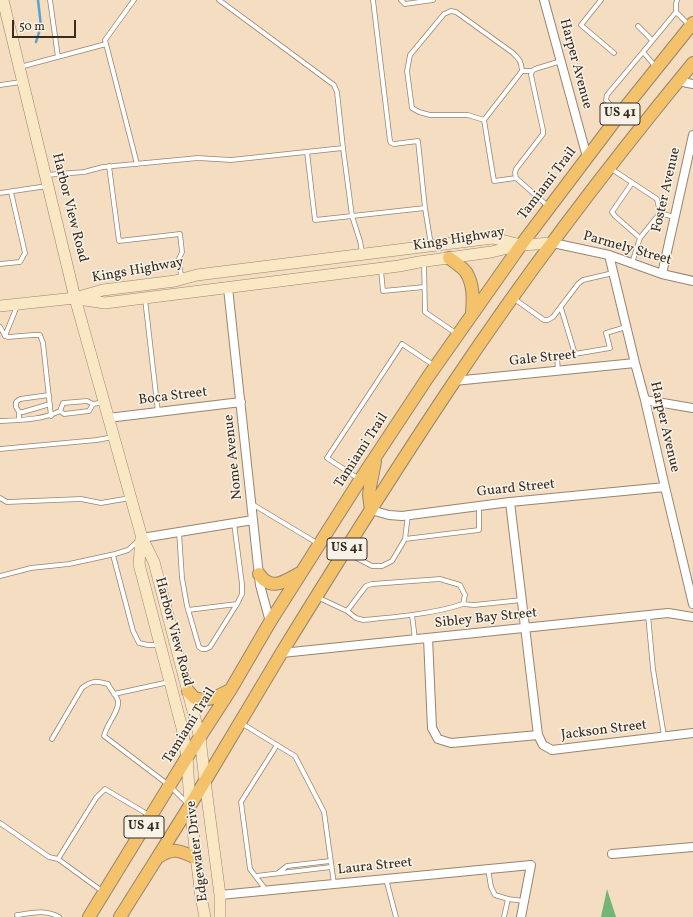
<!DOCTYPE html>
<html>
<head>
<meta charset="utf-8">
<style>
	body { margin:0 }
	#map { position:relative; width:693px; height:917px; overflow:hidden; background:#f4ddc1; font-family:Vollkorn,serif }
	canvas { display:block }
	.scale { position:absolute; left:12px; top:20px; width:64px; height:18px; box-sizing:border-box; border:2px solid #3b2a1e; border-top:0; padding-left:5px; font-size:12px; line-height:14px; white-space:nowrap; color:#3b2a1e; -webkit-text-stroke:3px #f7f3e8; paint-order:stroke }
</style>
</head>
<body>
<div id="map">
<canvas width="693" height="917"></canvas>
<div class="scale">50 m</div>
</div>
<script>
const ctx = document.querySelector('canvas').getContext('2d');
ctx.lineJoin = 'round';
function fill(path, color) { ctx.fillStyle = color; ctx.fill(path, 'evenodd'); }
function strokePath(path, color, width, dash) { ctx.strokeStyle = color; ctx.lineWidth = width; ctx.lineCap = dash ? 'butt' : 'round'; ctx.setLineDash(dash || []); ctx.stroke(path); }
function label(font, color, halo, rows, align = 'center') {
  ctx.font = font + ' Vollkorn,serif'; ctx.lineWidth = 3; ctx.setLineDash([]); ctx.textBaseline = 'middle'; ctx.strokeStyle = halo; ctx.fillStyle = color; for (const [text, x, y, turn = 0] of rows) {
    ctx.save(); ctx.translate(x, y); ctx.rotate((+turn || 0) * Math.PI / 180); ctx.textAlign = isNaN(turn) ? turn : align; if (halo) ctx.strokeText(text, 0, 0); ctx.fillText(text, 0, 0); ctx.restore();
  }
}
fill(new Path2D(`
	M607,889L616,917H601Z`), '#74b476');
strokePath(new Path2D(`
	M36,42L41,26L38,0`), '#55a3cf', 2.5);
const lane = new Path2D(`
	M50,0L58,57
	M134,0L105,40L137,164
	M401,0L405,4L433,0
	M601,0L581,25L614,53
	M677,0L676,4V12L689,25
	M638,26L652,40
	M655,66L643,52L676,12
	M20,67L106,44
	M0,85L21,82
	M618,113L606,100L607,95L643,52
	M484,120L468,115H430L419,112L412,108L407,71L410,55L444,14L451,11L456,12L513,53C520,60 521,61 522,71
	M307,152L315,220L352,216L343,148
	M109,166L119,241L180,234L182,252L178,261L182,279
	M610,168L657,199L660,213L674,217
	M46,175L84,172L103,167L198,158L231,160L343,148L337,92L334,85L219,0
	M516,178L494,181L484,120L522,71H532
	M632,183L612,212L615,216L640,238L632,263
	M0,193L47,186
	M549,207L516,178L515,173L516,169L543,134V130L531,75L532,71L535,69L561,61
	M425,208L431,245
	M640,238L660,213
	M362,252L360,241L352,216L425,208L418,141L394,144L391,143L390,141L373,0
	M424,261L425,312L457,334
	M0,264L20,262L25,253L11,192
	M381,270L383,291L424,287
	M513,298L544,320H548L553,317L578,284L583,280L613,273
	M145,299L158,412
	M561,308L575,354
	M0,327L5,336L8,337L33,335H40L43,343L51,416
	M5,336L17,306
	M558,371L557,357L610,348L606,333L626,327
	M60,411L64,414L89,411L93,404
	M19,412H23L50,404
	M19,420V412L16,407V402L20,399L49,395
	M0,421C21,420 42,420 60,411L63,403L87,401L93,404L104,402
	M0,449L97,440L113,437
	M359,479L327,458L402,344L435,366
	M0,498L7,502L81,499L101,503L130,498
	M252,504L317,543
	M179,532L182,578L187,606L199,647L202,649H206L210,647L237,604L242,594V584L234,523
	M405,539L479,530V506
	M345,552L372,566H382L392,561L405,539L408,515
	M113,555L133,631L139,643L148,645H160
	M0,576L31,568L69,564L115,554L128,550L138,541
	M317,597L347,611L356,618L363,620C395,617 433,614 463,604L465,595L460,585L440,579L372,584L366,586L347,611
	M463,604L474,605L522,600
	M188,610L237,604
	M412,615L415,639
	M648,615L653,669L664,736
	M114,694L169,682
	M241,723L277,745L241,802L250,869L266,890
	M52,739L82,688C92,680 96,681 108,684C110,689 117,696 118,701C120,710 106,725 104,736L170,786L187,803
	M277,745L295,756L324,812L334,884
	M0,823L49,857L58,859L96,798L105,789L149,815
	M58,859L102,891
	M488,869L491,887L495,895L508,899
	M278,873L287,866L330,861
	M256,876L331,867
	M386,879L396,917
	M17,915C32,913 45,909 59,917
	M504,917L508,899L524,901`);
const street = new Path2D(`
	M544,0L587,157
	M678,81L693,84
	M553,243L609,255L662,274L693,281
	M609,255L635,363L645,400L665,487L693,604
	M662,274L693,135
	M228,288L260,585L270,622
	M454,381L635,363
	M645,400L693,408
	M108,418L241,402
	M510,502L538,735L543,745L552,750L693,733
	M371,510L389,515L402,516L510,502L665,487
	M142,538L253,520
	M428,638L432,728L438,739L451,743L538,735
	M282,653L668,613L693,617
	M612,854L693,847
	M220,895L531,865L521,917`);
const secondary = new Path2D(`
	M3,0L75,298L142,538L154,562L200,738L205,781L220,895V917
	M78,299L105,303L399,266L419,262L491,252L521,245L553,243
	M0,306L75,298L103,290L175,281L197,275L493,238L521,245
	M141,538L139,564L182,728L187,757L190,806L201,897L205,917`);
const primary = new Path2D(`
	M449,258C454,262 462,267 466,272C474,285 473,299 472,313
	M371,510L369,495L370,487L375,462
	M259,574C261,576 263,580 266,581C276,589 290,578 300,573
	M188,691C190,693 193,697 195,698C207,703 220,695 230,690
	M157,858C173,847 179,850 196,858
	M89,917L187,757L231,689L270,622L360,480L428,377L521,245L620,114L693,23
	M120,917C148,872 177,827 205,781C231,738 256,695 282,652C338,561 395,470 454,382C528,271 609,165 693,63`);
strokePath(lane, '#988470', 5.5);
strokePath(street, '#988470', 10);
strokePath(secondary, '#988470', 12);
strokePath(primary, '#988470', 14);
strokePath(lane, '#fff', 4);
strokePath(street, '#fff', 8);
strokePath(secondary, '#fae7c3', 11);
strokePath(primary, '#f3c26a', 12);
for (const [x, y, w] of [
	[620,114,40],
	[347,549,40],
	[144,827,40]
]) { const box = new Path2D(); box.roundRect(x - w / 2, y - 11, w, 22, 3); ctx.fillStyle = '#f7f3e8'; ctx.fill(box); strokePath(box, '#3b2a1e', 1); }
label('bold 13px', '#3b2a1e', null, [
	["US 41",620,114],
	["US 41",347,549],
	["US 41",144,827]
]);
label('14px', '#3b2a1e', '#f7f3e8', [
	["Harper Avenue",575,64,75],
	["Tamiami Trail",548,184,-53],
	["Foster Avenue",667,190,-77],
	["Harbor View Road",69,208,76],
	["Kings Highway",459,240,-9],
	["Parmely Street",627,249,16],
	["Kings Highway",138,271,-10],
	["Gale Street",543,359,-6],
	["Boca Street",173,397,-7],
	["Harper Avenue",664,427,77],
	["Tamiami Trail",362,451,-57],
	["Nome Avenue",234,457,-96],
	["Guard Street",516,489,-6],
	["Sibley Bay Street",486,619,-6],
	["Harbor View Road",173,632,75],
	["Tamiami Trail",190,726,-58],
	["Jackson Street",604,731,-7],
	["Edgewater Drive",198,851,-97],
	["Laura Street",375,867,-6]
]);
</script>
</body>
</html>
